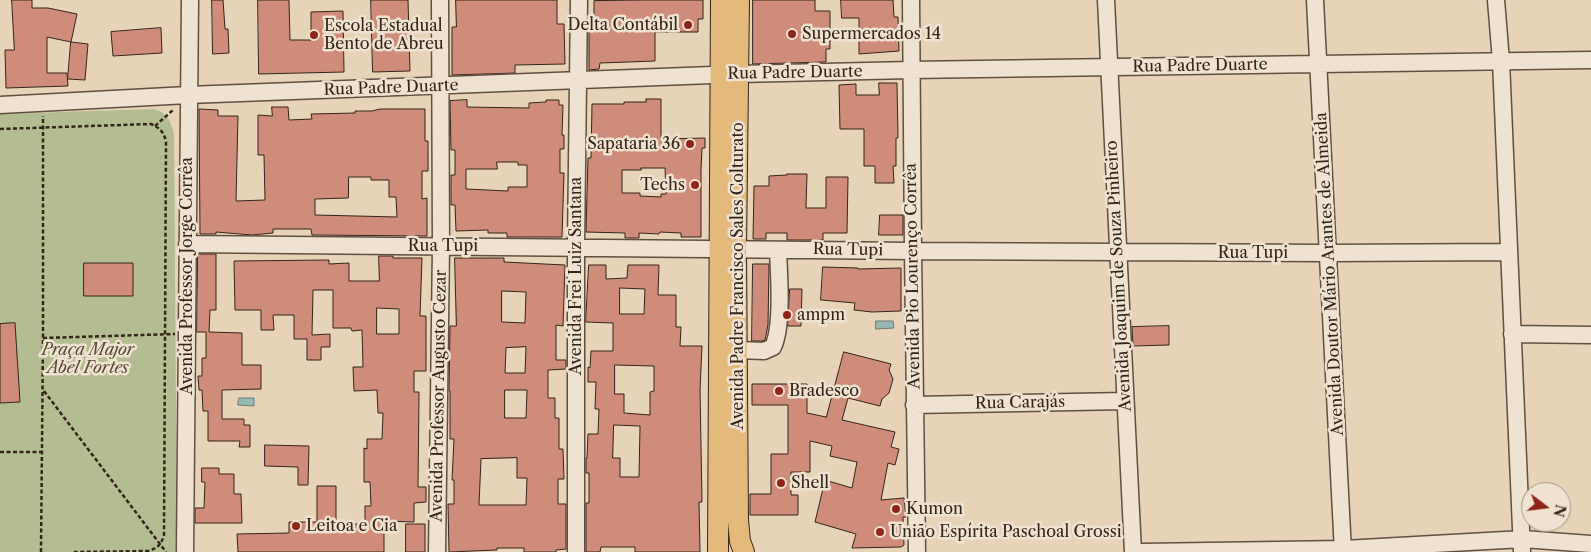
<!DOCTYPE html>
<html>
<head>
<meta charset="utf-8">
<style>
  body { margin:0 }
  #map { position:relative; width:1591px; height:552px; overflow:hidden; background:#e7d3b8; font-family:"Libre Caslon Text",serif }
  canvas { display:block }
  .north { position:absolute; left:1521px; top:482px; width:50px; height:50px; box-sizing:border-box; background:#efe2d1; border:1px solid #a49687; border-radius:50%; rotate:105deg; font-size:14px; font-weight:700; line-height:20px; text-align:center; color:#342519 }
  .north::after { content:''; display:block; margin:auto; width:18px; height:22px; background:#8f2418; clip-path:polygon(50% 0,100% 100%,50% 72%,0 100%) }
</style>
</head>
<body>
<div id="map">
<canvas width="1591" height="552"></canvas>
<div class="north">N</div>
</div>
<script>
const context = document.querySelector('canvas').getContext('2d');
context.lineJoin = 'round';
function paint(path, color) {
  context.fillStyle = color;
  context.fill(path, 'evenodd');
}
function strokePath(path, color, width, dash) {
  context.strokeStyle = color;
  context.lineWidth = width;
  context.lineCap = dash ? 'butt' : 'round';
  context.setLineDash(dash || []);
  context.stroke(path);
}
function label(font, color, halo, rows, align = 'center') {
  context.font = font + ' "Libre Caslon Text",serif';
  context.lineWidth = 5;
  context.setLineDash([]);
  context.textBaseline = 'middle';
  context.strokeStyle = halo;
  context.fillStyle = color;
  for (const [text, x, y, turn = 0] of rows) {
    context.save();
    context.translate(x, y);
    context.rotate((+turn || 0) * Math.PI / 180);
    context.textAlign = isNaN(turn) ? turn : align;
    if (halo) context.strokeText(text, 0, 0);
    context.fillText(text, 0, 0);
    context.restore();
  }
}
paint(new Path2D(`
  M154,109C167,113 171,121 174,134L177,552H0V114Z`), '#b3bd91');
const water = new Path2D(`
  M876,321H893L894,328L876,329Z
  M239,398H254V406L238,405Z`);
paint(water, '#97b7b2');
strokePath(water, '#6f7d75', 1);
const building = new Path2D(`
  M12,0H32V8H48L77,14L71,42L47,37V73H67L68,86L6,88L5,50H14Z
  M212,0H223L225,29H228L229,53L213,54Z
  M258,0H289L290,40H311V12L343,11L344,72L259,74Z
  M371,0H408L410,71L373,72Z
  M456,0H557V24H564L565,64L515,65V73L452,75V27H456Z
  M646,0H703V19H698V32H655V61L600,63L599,69L589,70V29H594V1Z
  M753,0H815V11H830V49H826V62L753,64Z
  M841,0H893L894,17H898L899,51L859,54V18H842Z
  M161,28L162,53L113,56L111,32Z
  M71,42L88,44L85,80L68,79Z
  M879,83H897L898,138H896V166H893L894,183H875V166H864V129H840L839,85L856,84V95H879Z
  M646,99H661V139L705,138V148H702L701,169V237H681V233L660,232L659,234L639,233V238H625V233L586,232L588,158H591L592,104H624V102H646ZM641,168H665L666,194H661V197L640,196V193H622V170H641Z
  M467,100V107L529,108V103L546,102V100H559V105H563L562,135H564V149H560V173H564L562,237H507V233H488V230L456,231L455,205H451V175H455V150H451L450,101ZM497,162H518V165H527V187H508V191L466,189V169H497Z
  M272,107H288L289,120L312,119L311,114L355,113V111H372L380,109H425V141H428V171H422V199L427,198V236L312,235L311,229H273V233L252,235L216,232V234H200L199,109L218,110V116H238L236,201L265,200L264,155H258V115L272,116ZM349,177H371V180H389V197H396L397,217L315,215V199L348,198Z
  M787,174H807L806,208H826V177H848L847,233H823V240H787V233H766V239H753L754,186H769V176L787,175Z
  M880,215H903V235H879Z
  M198,254H216V310H210L209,332L242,333V365H261V389L222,390V419H244V425H250V447H239L240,441H208V411H203L202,390H199L198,376H202V358H206V332H197Z
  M379,256H393V258H422L420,316H426V371H414V392H419L418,487H426V502L414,503V522L384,521V552H238L237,534L289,533V522H317V486H336V522H343V524H365V506H371L370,482H364V448L367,449V439H382L383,413H378L377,390L354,391L353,367H363L362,330L352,331L351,328H333V290H313L312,335L330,334V347H321V360H307V339H294V315H273L274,330H261V310H235L234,261L329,260V264L349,263V281H379ZM377,308L399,309V334H377Z
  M455,258H504V262L565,265L563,326L556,325V360H566V369L548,370V398H555V418H559V449H563L564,479H558V504H566V549L556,550V552H524V548H497V550L449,552L448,504H454V480H452L454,439H450V391H449L450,326H456ZM502,291L526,292L525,323L502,322ZM526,347L525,373H505L506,348ZM505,390H527L526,418H505ZM517,458V478H527L526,505H479L481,459Z
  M84,263H133V296H84Z
  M753,264H769L768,325L765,340L762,341H752Z
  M589,265H606V279L627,278L628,265H659L658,295H676V327H681L680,346H702L700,390L702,502H699L700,552H635V547H601L600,552H586V503H589V473H586V458H587L588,434H598L599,409H595L596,382H588V367L590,368L591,351H613V323L586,322ZM620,288L645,289L644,314H620ZM615,365L654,366V391L650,392V415L624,413V394H615ZM614,425L640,426L639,477H620V458H613Z
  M823,267L858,268V269L901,268V311L872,312L854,310L855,303L821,300Z
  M790,289H802L801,326H788Z
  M15,323L20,402L0,403V324Z
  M1169,326V345L1133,346L1132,327Z
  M844,352L891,364L889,370L893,379L889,393L882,399L880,406L848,398L842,420L895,432L891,447L899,449L895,465L888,463L881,500L904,498L906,517H903L904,545L901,547L852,548L856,534L815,522L825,480L852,488L857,462L830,456L832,446L810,441V472H791V495H798V515H750V494H771V454H788V405H752V384H807V413L826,417Z
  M265,445L309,446L308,485H298V467L265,466Z
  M202,468H219V474H234V494H241L242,523H195V508H204L205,482H202Z
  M406,524H425V552H406Z`);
paint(building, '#d08c7b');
strokePath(building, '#342519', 1);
const minor = new Path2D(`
  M911,0L913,251L917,552
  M1106,0L1133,552
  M1315,0L1343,552
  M1496,0L1501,61L1522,552
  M0,105L188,95L738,74L911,70L1591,60
  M187,244L913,251L1328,253L1509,252
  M1512,334L1591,335
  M737,350L764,351L773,347C783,326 779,274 778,250
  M914,405L1125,401
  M185,552L190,0
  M437,552L441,246L440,0
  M576,552V246L579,0
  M1142,552L1344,549L1523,539L1591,544`);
const major = new Path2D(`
  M739,0L736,249L738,520L740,541L744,552
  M718,552L721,0`);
strokePath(minor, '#615041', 19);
strokePath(major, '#342519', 22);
strokePath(new Path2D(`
  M155,126L173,110
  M0,129L151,124C160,128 164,132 166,142L164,535C161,545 158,548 148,551L73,552
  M43,338L175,334
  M44,391L166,552
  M0,452H42
  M41,552L43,338V116`), '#342519', 2.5, [4, 2.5]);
strokePath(minor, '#efe2d1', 16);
strokePath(major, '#e4ba7c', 20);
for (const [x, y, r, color] of [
  [688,25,5,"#8f2418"],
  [792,34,5,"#8f2418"],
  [314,35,5,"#8f2418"],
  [690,144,5,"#8f2418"],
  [695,185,5,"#8f2418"],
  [787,315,5,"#8f2418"],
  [779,391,5,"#8f2418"],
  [781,483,5,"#8f2418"],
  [896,509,5,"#8f2418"],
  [296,526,5,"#8f2418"],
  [880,532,5,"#8f2418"]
]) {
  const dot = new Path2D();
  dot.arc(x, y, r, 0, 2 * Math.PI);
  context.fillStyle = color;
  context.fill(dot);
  strokePath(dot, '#efe2d1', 2);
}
label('16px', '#342519', '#efe2d1', [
  ["Delta Contábil",678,25,"right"],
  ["Escola Estadual",324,26],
  ["Bento de Abreu",324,44],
  ["Supermercados 14",802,34],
  ["Sapataria 36",680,144,"right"],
  ["Techs",685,185,"right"],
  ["ampm",797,315],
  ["Bradesco",789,391],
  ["Shell",791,483],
  ["Kumon",906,509],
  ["Leitoa e Cia",306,526],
  ["União Espírita Paschoal Grossi",890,532]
], 'left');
label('16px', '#342519', '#efe2d1', [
  ["Rua Padre Duarte",1200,66,-1],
  ["Rua Padre Duarte",795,73,-1],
  ["Rua Padre Duarte",391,88,-2],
  ["Rua Tupi",443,246],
  ["Rua Tupi",848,250,1],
  ["Rua Tupi",1253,253],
  ["Avenida Doutor Mário Arantes de Almeida",1330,274,-93],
  ["Avenida Professor Jorge Corrêa",187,276,-90],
  ["Avenida Frei Luiz Santana",576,276,-90],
  ["Avenida Padre Francisco Sales Colturato",738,276,-90],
  ["Avenida Pio Lourenço Corrêa",913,276,-91],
  ["Avenida Joaquim de Souza Pinheiro",1119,276,-93],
  ["Avenida Professor Augusto Cezar",439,396,-89],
  ["Rua Carajás",1020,403,-1]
]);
label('italic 16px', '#544b37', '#efe2d1', [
  ["Praça Major",88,350],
  ["Abel Fortes",88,368]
]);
</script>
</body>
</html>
